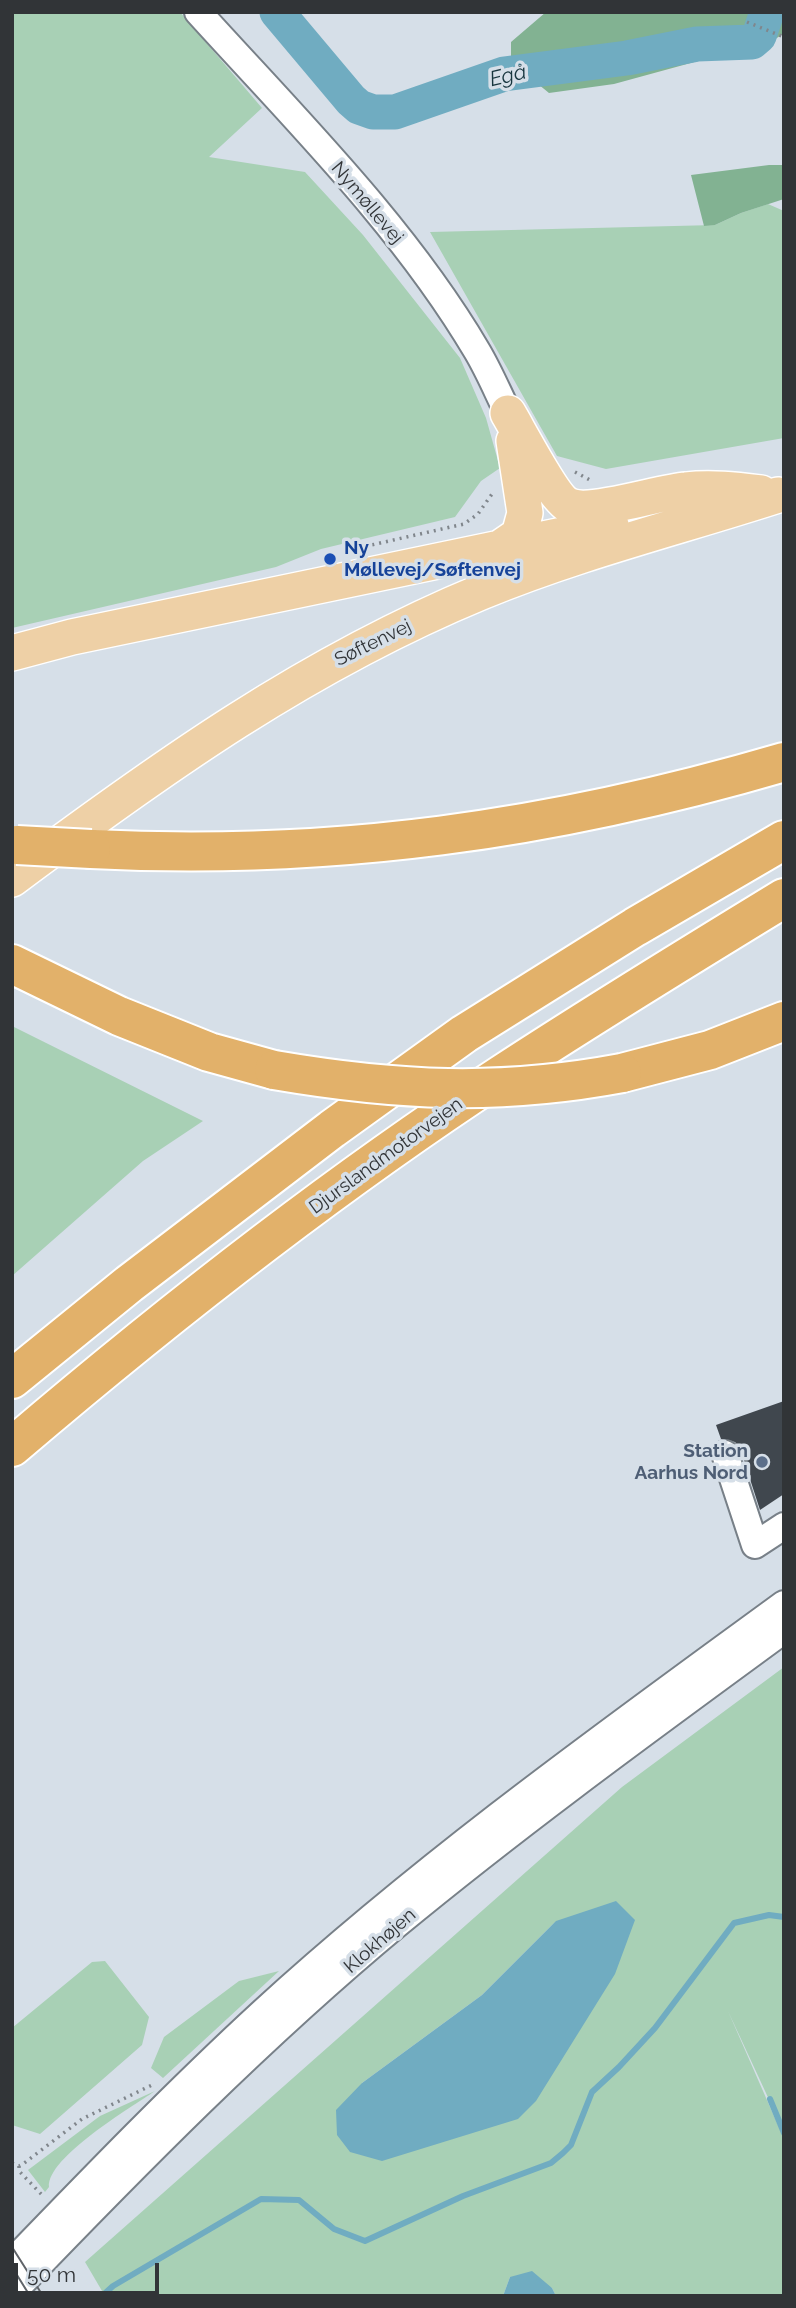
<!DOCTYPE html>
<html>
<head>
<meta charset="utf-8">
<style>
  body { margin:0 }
  #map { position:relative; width:796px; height:2308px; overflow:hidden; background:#d6dfe8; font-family:Raleway,sans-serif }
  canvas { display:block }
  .frame { position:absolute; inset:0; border:14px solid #313437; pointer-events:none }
  .scale { position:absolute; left:14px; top:2263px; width:145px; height:32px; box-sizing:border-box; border:4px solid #313437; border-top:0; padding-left:9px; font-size:21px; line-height:24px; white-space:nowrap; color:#313437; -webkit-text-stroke:5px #d6dfe8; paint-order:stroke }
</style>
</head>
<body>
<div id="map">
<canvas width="796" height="2308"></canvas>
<div class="frame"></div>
<div class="scale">50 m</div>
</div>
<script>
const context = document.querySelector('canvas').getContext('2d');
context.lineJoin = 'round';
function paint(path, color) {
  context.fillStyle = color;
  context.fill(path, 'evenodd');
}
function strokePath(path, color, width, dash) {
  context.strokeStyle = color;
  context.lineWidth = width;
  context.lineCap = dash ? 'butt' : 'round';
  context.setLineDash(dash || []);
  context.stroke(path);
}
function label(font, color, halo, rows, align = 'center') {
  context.font = font + ' Raleway,sans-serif';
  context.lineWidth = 7;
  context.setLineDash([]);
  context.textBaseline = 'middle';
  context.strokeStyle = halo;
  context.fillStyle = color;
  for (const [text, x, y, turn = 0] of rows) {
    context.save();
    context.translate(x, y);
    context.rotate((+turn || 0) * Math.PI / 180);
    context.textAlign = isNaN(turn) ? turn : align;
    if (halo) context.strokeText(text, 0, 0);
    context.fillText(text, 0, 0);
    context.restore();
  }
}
paint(new Path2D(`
  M12,12H180L262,108L209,157L305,172L363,235L460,358L486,418L500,468L481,481L455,517L321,549L276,567L12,628Z
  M768,204L784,211V438L606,469L557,456L430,232L715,225L741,213Z
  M12,1026L203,1121L143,1161L12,1276Z
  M784,1667V2132L728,2011L784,2139V2296H556L552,2288L510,2277L503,2296H105L85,2262L622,1787ZM556,1921L351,2152L362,2083L482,1995Z
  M105,1961L149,2017L142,2045L40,2134L12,2125V2028L92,1962Z
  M279,1971L163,2078L151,2068L164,2037L239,1981Z
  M155,2091C132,2107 47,2157 49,2187L45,2192L28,2170L100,2116Z`), '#a8d0b5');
paint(new Path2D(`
  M546,12H784V33L757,52L698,61L614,84L549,93L511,62V42Z
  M769,165H784V199L741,213L715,225L704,226L691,175Z`), '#82b292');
paint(new Path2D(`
  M616,1901L635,1920L615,1974L536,2101L518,2119L382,2161L350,2152L337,2135L336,2110L362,2083L482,1995L556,1921Z
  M532,2271L552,2288L556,2296H503L510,2277Z`), '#70acc1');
strokePath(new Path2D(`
  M770,2099L784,2133
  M102,2296L113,2286L261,2199L299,2200L334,2229L365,2241L463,2196L551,2163L563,2153L571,2145L592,2092L619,2067L655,2028L734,1923L769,1915L784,1917`), '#70acc1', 6);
strokePath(new Path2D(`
  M277,12L351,100L359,107L373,112H395L504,74L627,58L697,44L752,42L759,36L767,12`), '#70acc1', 35);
paint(new Path2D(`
  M784,1401V1494L760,1510L740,1448L735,1442L721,1439L716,1425Z`), '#40474e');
const minor = new Path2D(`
  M198,12C295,119 404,227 477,351C489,371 498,393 508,413
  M725,1454L755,1545L784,1526
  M12,2262C94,2177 176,2092 263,2012C426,1863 606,1734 784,1604
  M12,2293C135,2165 260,2038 397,1924C522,1821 653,1726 784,1630`);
const major = new Path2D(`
  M508,413C519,431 554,500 570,506C592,515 659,492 686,490C711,487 736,490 761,493
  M500,548L519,535L525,513L514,441
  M12,653L72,637L611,525
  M12,879C162,767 307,664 481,592C578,552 679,527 778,495`);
const highway = new Path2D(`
  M91,849C332,861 552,830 784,762
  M12,964L119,1016L209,1052L274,1070
  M622,1073L710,1050L784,1021
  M12,1379L129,1284L332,1129L464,1034L635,927L784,840
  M12,1447C168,1314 330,1187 501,1075C594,1014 689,956 784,898`);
strokePath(minor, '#788088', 30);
strokePath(major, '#fff', 38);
strokePath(highway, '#fff', 42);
strokePath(new Path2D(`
  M747,22L784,37
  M575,472L590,480
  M345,551L464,524L478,514L494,491
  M12,2163L19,2166L23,2164L82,2119L152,2085
  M19,2166V2171L43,2196`), '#80868c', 3.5, [2, 5]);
strokePath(minor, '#fff', 26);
strokePath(major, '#eed0a6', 35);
strokePath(highway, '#e2b16a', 38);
strokePath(new Path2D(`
  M12,2247L43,2296
  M12,2267L30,2296`), '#606469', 2);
const highwayBridge = new Path2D(`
  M17,845L91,849
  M274,1070C397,1091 499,1096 622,1073`);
strokePath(highwayBridge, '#fff', 42, []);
strokePath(highwayBridge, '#e2b16a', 38);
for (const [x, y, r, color] of [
  [330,559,7,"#1a4fb4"],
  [762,1462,7,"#5c6f8a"]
]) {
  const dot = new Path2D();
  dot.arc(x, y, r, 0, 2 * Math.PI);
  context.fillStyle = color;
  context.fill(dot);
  strokePath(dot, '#d6dfe8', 2.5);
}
label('19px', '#313437', '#d6dfe8', [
  ["Nymøllevej",367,203,50],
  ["Søftenvej",373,643,-26],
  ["Djurslandmotorvejen",386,1156,-36],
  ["Klokhøjen",380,1941,-41]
]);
label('bold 19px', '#164399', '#d6dfe8', [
  ["Ny",344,548],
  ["Møllevej/Søftenvej",344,570]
], 'left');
label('bold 19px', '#4e5e75', '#d6dfe8', [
  ["Station",748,1451],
  ["Aarhus Nord",748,1473]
], 'right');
label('italic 21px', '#17353e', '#d6dfe8', [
  ["Egå",508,76,-13]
]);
</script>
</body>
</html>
